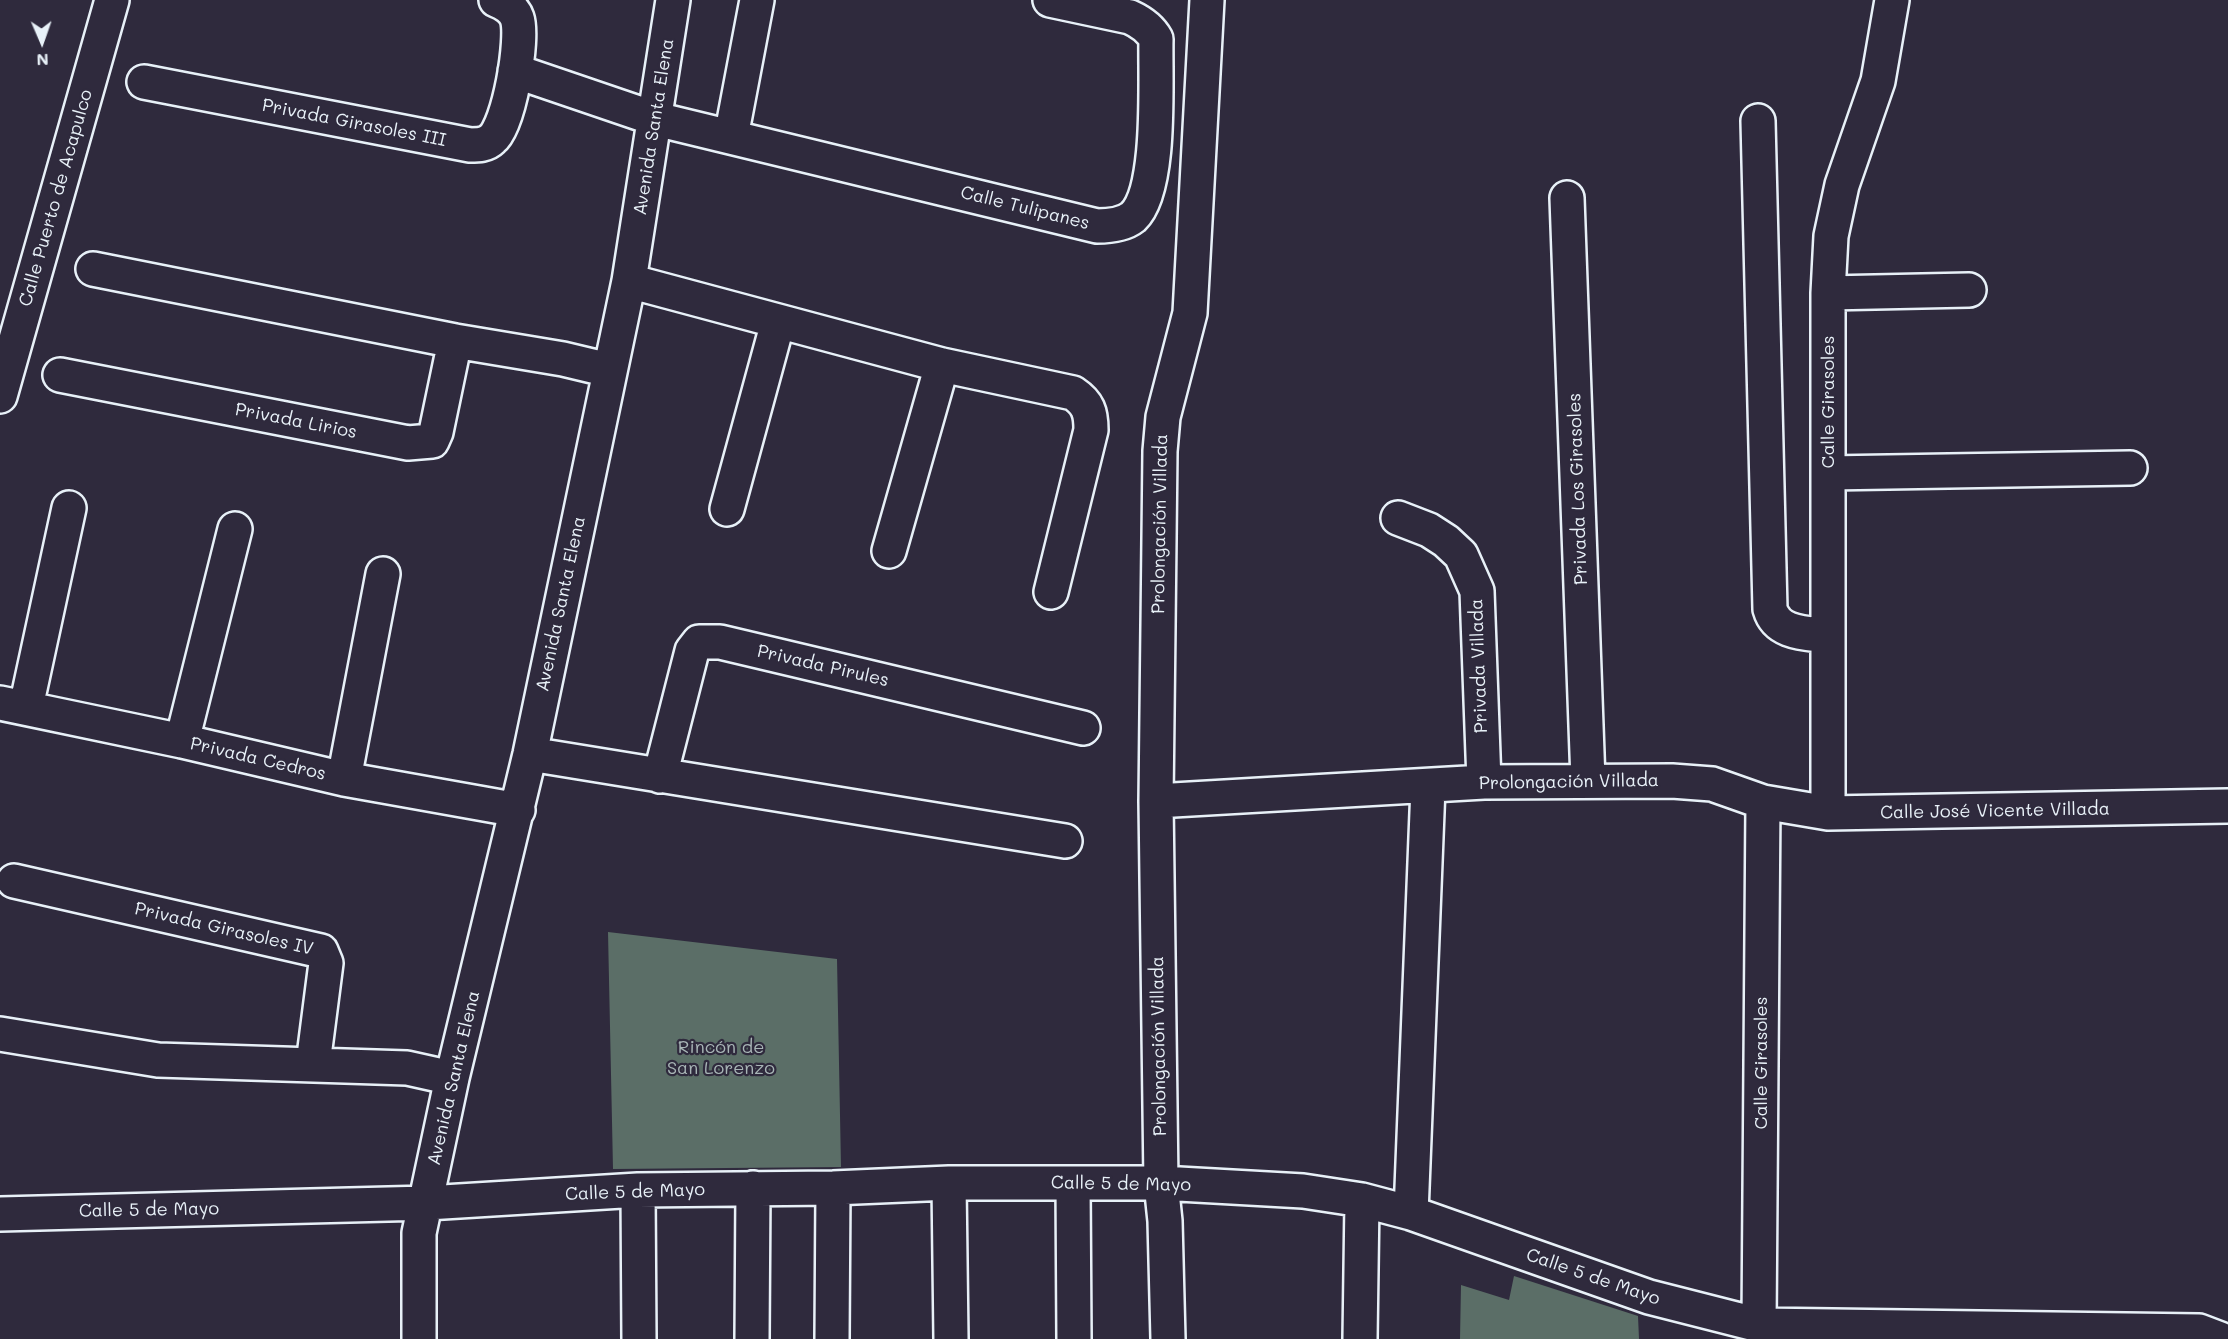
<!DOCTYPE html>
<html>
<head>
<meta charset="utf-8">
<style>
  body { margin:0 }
  #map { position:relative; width:2228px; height:1339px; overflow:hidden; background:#2f2a3d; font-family:Mali,sans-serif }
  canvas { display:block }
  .north { position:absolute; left:12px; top:12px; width:60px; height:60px; -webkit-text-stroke:4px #2f2a3d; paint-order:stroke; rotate:178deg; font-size:16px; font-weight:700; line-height:24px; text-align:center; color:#e8f1f8 }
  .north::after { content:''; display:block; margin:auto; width:21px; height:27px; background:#e8f1f8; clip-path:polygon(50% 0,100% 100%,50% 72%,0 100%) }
</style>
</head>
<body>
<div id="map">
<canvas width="2228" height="1339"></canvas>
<div class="north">N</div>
</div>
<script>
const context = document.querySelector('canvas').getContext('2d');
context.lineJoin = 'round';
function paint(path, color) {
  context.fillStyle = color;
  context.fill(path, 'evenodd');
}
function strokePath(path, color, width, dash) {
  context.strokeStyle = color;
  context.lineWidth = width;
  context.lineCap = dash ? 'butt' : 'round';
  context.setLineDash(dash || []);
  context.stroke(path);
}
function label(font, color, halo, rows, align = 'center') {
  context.font = font + ' Mali,sans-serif';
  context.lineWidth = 4.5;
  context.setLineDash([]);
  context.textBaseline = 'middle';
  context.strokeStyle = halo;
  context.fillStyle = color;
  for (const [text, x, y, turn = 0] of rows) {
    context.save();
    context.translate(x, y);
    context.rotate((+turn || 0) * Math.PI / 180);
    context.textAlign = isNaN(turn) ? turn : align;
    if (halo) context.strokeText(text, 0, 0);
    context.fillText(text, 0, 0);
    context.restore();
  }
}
paint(new Path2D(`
  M608,932L837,959L841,1167L613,1169Z
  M1514,1276L1638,1316L1639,1339H1460L1461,1285L1509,1300Z`), '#5b6e67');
const minor = new Path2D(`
  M515,71L656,119L1097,226C1109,226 1123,225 1133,217C1162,190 1155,79 1156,39C1150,28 1141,22 1130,17L1050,0
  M144,82L470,145C478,145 486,145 492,139C509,126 524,38 517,18C514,9 504,3 496,0
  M1758,121L1770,609C1777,634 1806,633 1828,636
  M731,137L757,0
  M1567,198L1588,781
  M93,269L455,341L563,359L609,370
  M629,281L942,365L1073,393C1088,403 1091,412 1091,430L1051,592
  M1828,293L1969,290
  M60,375L408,443L432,441L436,432L455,341
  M0,396L112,0
  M1828,473L2130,468
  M727,509L778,322
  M1398,518L1429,530L1446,541L1461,555L1477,591L1484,782
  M889,551L942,365
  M0,703L182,741L344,779L518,810
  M26,707L69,508
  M182,741L235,529
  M530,754L1065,841
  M660,776L692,651L699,642H720L1083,728
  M344,779L383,574
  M1156,801L1484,782L1672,781L1712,784L1763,802L1828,813L2228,806
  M1828,813V293L1831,236L1842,185L1878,81L1892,0
  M14,881L321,951L326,963L313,1064
  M0,1034L158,1060L407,1068L452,1078
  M949,1183L951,1339
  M1073,1183L1074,1339
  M638,1190L639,1339
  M1411,1213L1428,787
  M0,1214L427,1203L638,1190L833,1188L949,1183H1161L1303,1191L1362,1200L1411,1213L1649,1297L1759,1325L2199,1331L2220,1339
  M1759,1325L1763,802
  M419,1339V1233L452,1078L530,754L629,281L673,0
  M752,1339L753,1188
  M832,1339L833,1188
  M1168,1339L1165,1221L1161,1183L1156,801L1160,451L1163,417L1190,313L1207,0
  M1360,1339L1362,1200`);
strokePath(minor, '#e8f1f8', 38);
strokePath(minor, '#2f2a3d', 33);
label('18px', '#e8f1f8', '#2f2a3d', [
  ["Privada Girasoles III",354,123,11],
  ["Avenida Santa Elena",654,127,-81],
  ["Calle Puerto de Acapulco",56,198,-74],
  ["Calle Tulipanes",1025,208,14],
  ["Calle Girasoles",1828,402,-90],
  ["Privada Lirios",296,421,11],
  ["Privada Los Girasoles",1578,489,-92],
  ["Prolongación Villada",1160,524,-89],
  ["Avenida Santa Elena",561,604,-78],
  ["Privada Pirules",823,666,13],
  ["Privada Villada",1479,666,-92],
  ["Privada Cedros",258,759,13],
  ["Prolongación Villada",1569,782,-1],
  ["Calle José Vicente Villada",1995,811,-1],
  ["Privada Girasoles IV",224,929,13],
  ["Prolongación Villada",1159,1046,-91],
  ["Calle Girasoles",1761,1063,-90],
  ["Avenida Santa Elena",454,1078,-77],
  ["Calle 5 de Mayo",1121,1184,1],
  ["Calle 5 de Mayo",635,1192,-2],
  ["Calle 5 de Mayo",149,1210,-1],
  ["Calle 5 de Mayo",1593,1277,19]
]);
label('18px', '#a9b6b7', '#2f2a3d', [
  ["Rincón de",721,1047],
  ["San Lorenzo",721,1068]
]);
</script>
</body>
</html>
